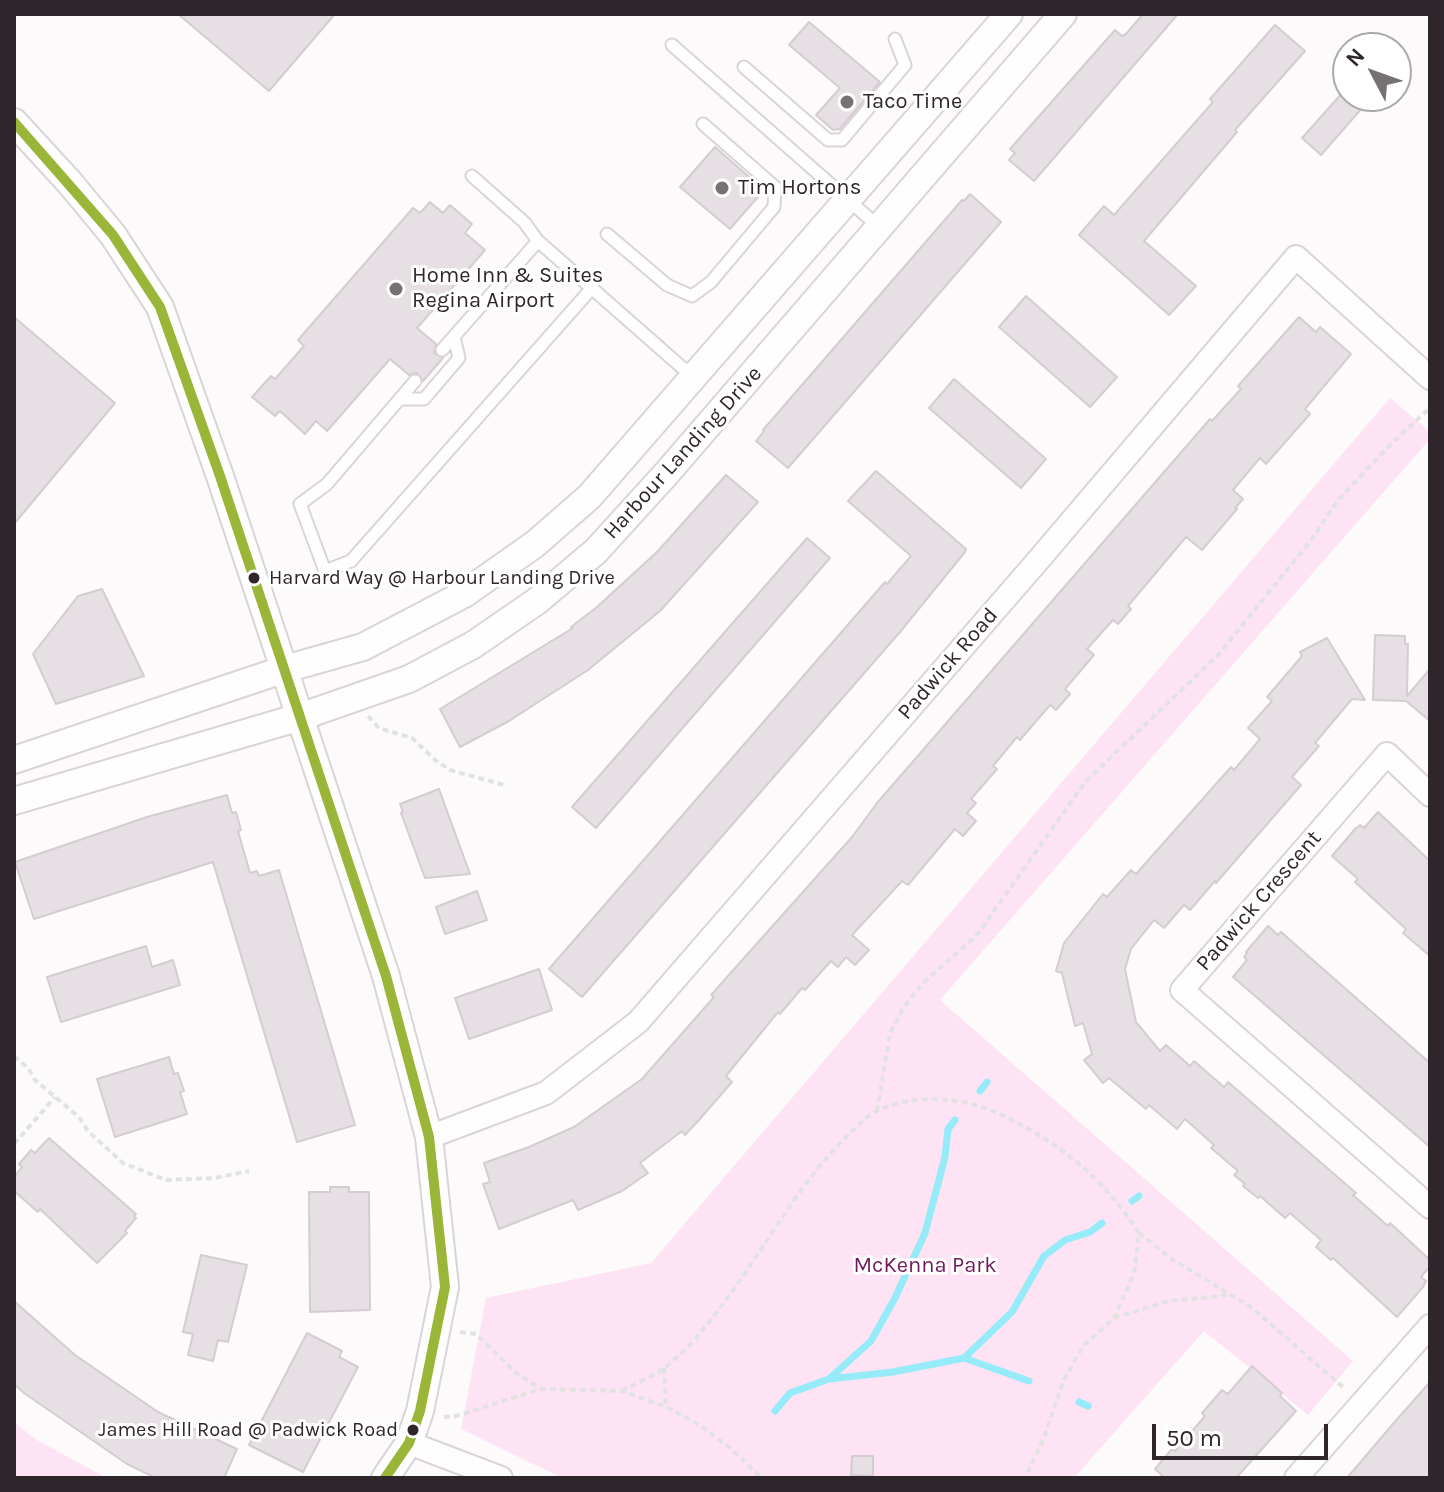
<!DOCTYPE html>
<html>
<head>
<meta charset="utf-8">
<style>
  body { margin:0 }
  #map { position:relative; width:1444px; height:1492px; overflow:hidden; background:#fdfafc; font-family:Karla,sans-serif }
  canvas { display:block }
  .frame { position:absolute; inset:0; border:16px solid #2f262c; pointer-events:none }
  .north { position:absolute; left:1332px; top:32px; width:80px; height:80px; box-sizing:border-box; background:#fff; border:2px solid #aca8ab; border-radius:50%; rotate:311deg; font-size:22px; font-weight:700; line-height:32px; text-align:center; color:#2f262c }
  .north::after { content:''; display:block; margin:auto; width:28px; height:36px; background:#777075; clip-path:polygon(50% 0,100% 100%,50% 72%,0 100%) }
  .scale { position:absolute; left:1152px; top:1424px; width:176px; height:36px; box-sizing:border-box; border:4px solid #2f262c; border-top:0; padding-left:10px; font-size:24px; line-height:28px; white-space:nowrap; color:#2f262c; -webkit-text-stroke:6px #fff; paint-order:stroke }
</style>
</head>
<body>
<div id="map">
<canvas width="1444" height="1492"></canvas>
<div class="frame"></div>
<div class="north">N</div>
<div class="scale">50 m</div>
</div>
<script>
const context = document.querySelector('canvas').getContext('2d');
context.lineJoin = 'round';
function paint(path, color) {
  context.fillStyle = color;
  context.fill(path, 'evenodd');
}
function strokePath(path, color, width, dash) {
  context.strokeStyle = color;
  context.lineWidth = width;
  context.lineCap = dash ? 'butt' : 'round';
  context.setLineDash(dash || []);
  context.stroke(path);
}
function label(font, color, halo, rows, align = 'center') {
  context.font = font + ' Karla,sans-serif';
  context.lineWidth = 6;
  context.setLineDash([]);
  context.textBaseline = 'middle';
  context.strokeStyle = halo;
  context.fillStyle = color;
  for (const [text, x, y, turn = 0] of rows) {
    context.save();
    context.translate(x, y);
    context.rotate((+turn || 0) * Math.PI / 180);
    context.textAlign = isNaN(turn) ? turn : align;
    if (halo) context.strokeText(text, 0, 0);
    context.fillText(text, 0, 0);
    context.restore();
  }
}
paint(new Path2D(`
  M1390,398L1430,432V439L940,1000L1353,1361L1308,1415L1204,1331L1074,1478H562L461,1429L486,1298L651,1263Z
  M14,1422L35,1439L107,1478H14Z`), '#fee3f4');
strokePath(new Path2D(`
  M980,1091L987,1082
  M1132,1201L1139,1196
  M964,1358L1029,1381
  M830,1378L871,1341L895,1298L925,1233L945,1157L948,1129L955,1120
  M1079,1402L1088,1406
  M775,1411L790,1393L829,1379L893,1372L964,1358L1012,1312L1044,1256L1065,1240L1090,1232L1102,1223`), '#95ebf7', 7);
const building = new Path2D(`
  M178,14H335L269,91Z
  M1143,14H1178L1034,181L1009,160L1015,153L1010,149L1115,30L1122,36L1126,34Z
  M809,22L880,82L840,129L833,130L816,115L840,88L789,45Z
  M1275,25L1305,51L1235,130L1237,132L1144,241L1196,286L1169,315L1079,235L1104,206L1114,215L1213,102L1210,99Z
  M1344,91L1363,107L1321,155L1302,138Z
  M715,147L764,190L730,229L680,187Z
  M970,194L1001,222L788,468L756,441L764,431L763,430L962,200L964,201Z
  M430,202L443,213L450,205L472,224L465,233L485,250L417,328L436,344L434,353L443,358L423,381L417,373L409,375L390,359L327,431L316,421L305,434L280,411L275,416L252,397L271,376L275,379L304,346L298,340L413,208L420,213Z
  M1026,296L1117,377L1090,407L999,327Z
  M14,317L115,403L14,524Z
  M1299,317L1316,332L1320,327L1351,354L1305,409L1310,414L1266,464L1260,458L1233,490L1243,499L1235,508L1237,509L1202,550L1186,537L1128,606L1131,609L1118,624L1113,620L1087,649L1094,655L1065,689L1070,694L1056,710L1050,705L1020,740L1017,737L993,766L997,769L971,799L976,803L967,813L976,821L963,836L955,829L908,885L902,881L852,935L869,950L855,965L846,957L838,967L831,961L805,990L802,988L780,1014L778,1012L726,1076L732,1082L699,1120L685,1135L682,1131L640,1163L648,1173L622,1191L578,1210L573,1200L499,1229L483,1184L490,1182L484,1163L529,1147L574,1127L642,1079L714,997L711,995L852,837L877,803L1210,419L1212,421L1241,389L1238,386Z
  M954,379L1046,459L1021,488L929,408Z
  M876,471L966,549L965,552L900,632L582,997L549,969L885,582L887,584L911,556L848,501Z
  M726,475L758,502L660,611L588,670L509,721L460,747L440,709L573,628L571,627L597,607L657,552Z
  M807,538L830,558L596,828L572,807Z
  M102,589L144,676L56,704L33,654L78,596Z
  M1375,635L1405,636V644H1408L1407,696L1430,669V721L1406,701L1373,700Z
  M1327,638L1365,700L1352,699L1315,743L1319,746L1292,777L1301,785L1216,883L1215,881L1190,910L1184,905L1164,928L1154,920L1131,949L1125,969L1136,1022L1160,1051L1166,1045L1190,1066L1194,1061L1224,1087L1228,1082L1356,1193L1353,1195L1388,1226L1390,1223L1430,1260V1266L1421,1277L1426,1281L1423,1287L1397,1317L1333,1258L1331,1260L1316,1247L1321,1240L1290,1213L1285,1218L1260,1196L1258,1198L1243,1186L1245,1184L1234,1175L1238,1171L1211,1148L1214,1145L1185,1119L1177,1129L1149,1105L1146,1109L1109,1078L1103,1083L1084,1060L1092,1054L1083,1023L1075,1026L1062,973L1056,971L1064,943L1103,894L1107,897L1131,870L1136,874L1231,767L1234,770L1260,739L1248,728L1272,701L1267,697L1302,656L1300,652Z
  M439,789L470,874L425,878L401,813L403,812L400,804Z
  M227,795L232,813L236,812L241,830L238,831L250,873L257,871L259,876L279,870L355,1125L297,1142L213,862L34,919L15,862L147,817Z
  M1378,812L1430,861V956L1403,933L1406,929L1355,882L1358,879L1332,856L1355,829L1360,825L1364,828Z
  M477,891L487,920L445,934L436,907Z
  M1268,926L1278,935L1281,932L1430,1063V1147L1233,977L1247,960L1244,957L1247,953L1246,952Z
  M146,946L152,967L173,960L180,985L61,1022L47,977Z
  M539,969L552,1010L469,1039L455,998Z
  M169,1057L174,1074L178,1073L184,1091L180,1092L187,1114L115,1137L97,1079Z
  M49,1138L136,1214L134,1216L136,1218L125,1231L127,1233L97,1263L40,1209L38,1212L14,1191V1177L22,1167L19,1164L31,1150L35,1153Z
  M330,1187H349V1192H369L370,1310L310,1312L309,1192H330Z
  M201,1255L247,1265L228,1342L218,1340L213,1361L188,1355L193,1334L183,1332Z
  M14,1301L75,1355L158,1412L237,1449L224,1478H156L127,1464L24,1393L14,1384Z
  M307,1333L342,1351L339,1357L358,1367L303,1472L249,1445Z
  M1252,1366L1282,1393L1280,1396L1296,1411L1236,1478H1165L1155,1469L1172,1449L1175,1451L1205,1416L1202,1413L1222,1390L1228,1394Z
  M1430,1382V1478H1347L1392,1425Z
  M852,1456H873V1476L851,1475Z`);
paint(building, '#e6e0e4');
strokePath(building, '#d3cdd1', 2);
const service = new Path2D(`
  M672,45L879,227
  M744,67L828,140H842L905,65L895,39
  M472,176L524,222L538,241L694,378
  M607,234L667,285L692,296L711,282L774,207L775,187L703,124
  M442,350L538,241
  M415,381L327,484L300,504L325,571L351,561L592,288
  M400,399H424L459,358L454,337`);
const minor = new Path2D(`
  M1430,795L1387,754L1182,990L1430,1207
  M429,1137L546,1093L638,1022L1041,557L1296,257L1430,378
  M409,1443L501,1478
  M1296,1478L1430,1326`);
const tertiary = new Path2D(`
  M14,122L70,183L113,235L160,307L220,476L386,976L429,1137L445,1287L420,1411L409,1443L385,1478
  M14,760L285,669L363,647L464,594L535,544L589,497L1009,14
  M14,801L300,717L409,679L473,645L537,601L596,551L666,474L1063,14`);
strokePath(service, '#dad4d8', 15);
strokePath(minor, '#dad4d8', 26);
strokePath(tertiary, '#dad4d8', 30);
strokePath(new Path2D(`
  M368,716L379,728L412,738L435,760L450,770L504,785
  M14,1056L28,1068L35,1080L79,1117L88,1131L123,1163L166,1180L215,1178L249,1171
  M877,1111L890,1033L904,1007L922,984L976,936L1086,781L1218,655L1309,543L1339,499L1393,442L1430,408
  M14,1144L55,1097
  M1139,1233L1170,1258L1251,1307L1345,1389
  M1114,1318L1169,1301L1229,1295
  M460,1332L476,1334L516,1373L541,1389
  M664,1368L666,1407
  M622,1391C635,1383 652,1377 664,1368C686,1352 706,1326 722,1305C762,1253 793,1193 839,1144C851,1133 861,1120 875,1112C914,1092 966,1097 1004,1116C1064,1146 1102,1177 1139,1233L1134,1274L1114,1318L1083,1346L1064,1379L1044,1438L1025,1478
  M444,1417L456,1416L541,1389L622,1391L666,1407L700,1425L730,1448L762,1478`), '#e3e2e2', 4, [6, 4]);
strokePath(service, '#fffeff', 11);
strokePath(minor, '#fffeff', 22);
strokePath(tertiary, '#fffeff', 26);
strokePath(new Path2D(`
  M14,122L113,235L160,307L220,476L386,976L429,1137L445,1287L420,1411L409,1443L385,1478`), '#9ab638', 10);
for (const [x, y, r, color] of [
  [847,102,8,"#777075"],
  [722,188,8,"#777075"],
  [396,289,8,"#777075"],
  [254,578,7,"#2f262c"],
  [413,1430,7,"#2f262c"]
]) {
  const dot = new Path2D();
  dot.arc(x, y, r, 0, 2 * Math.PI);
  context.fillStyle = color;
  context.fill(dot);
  strokePath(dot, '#fff', 3);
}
label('20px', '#2f262c', '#fff', [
  ["Harvard Way @ Harbour Landing Drive",269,578],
  ["James Hill Road @ Padwick Road",398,1430,"right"]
], 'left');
label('22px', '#2f262c', '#fff', [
  ["Taco Time",863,102],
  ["Tim Hortons",738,188],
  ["Home Inn & Suites",412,276],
  ["Regina Airport",412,301]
], 'left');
label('22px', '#2f262c', '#fff', [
  ["Harbour Landing Drive",683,453,-48],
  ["Padwick Road",948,664,-49],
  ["Padwick Crescent",1259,901,-49]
]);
label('22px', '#71195b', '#fff', [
  ["McKenna Park",925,1266]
]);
</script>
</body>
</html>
